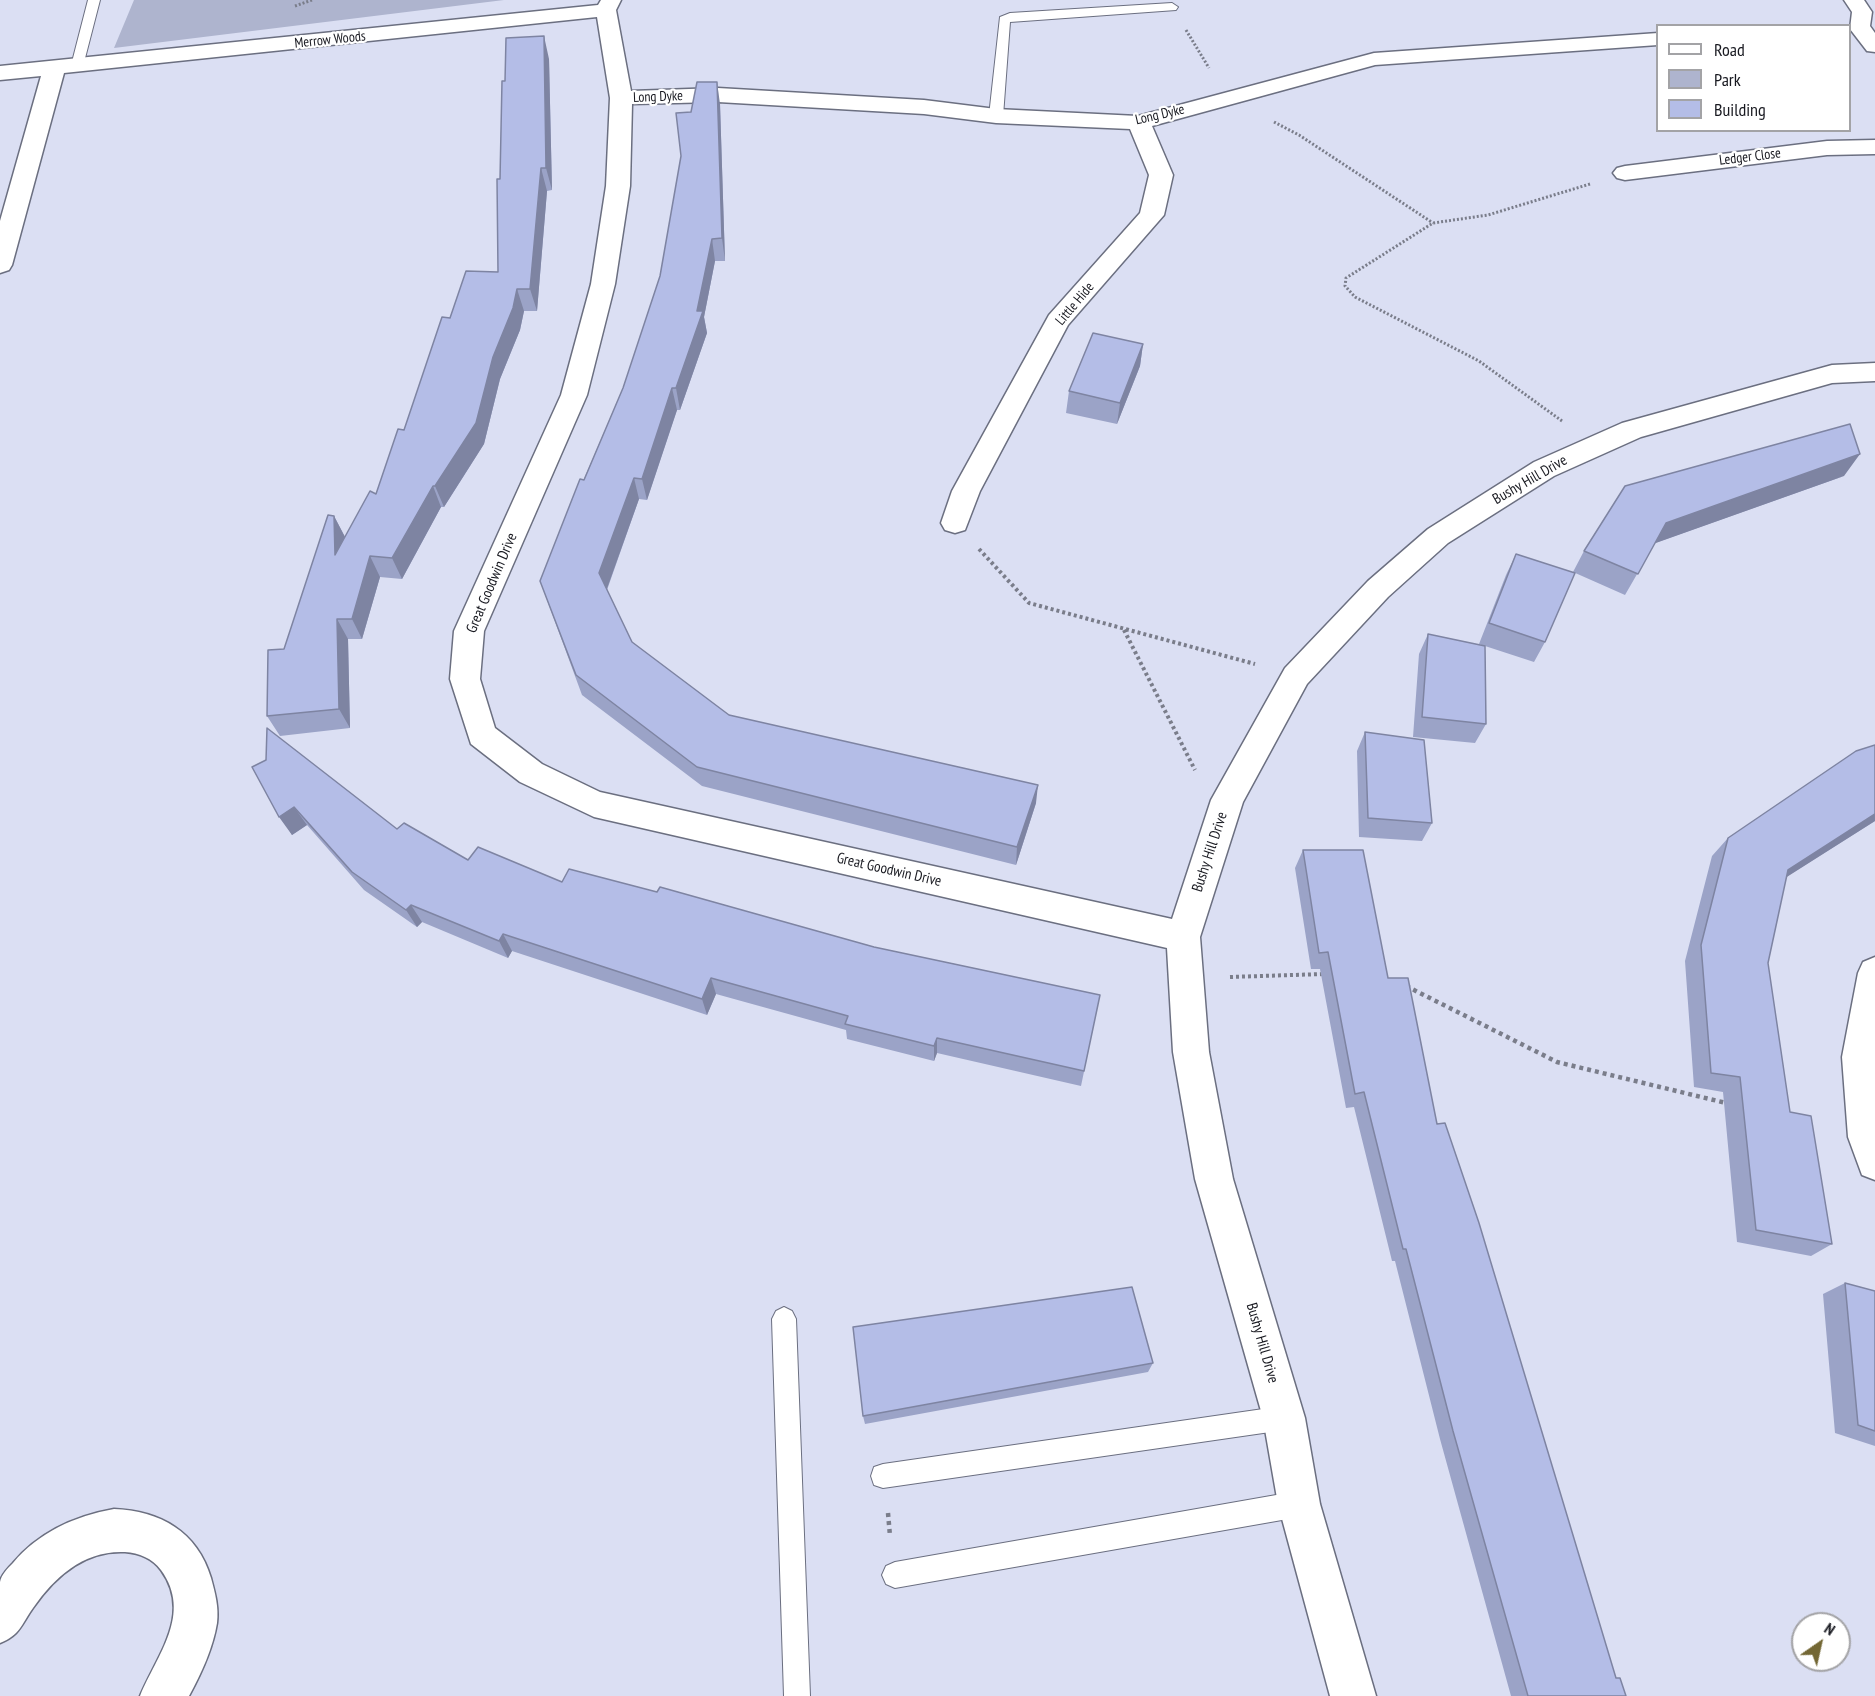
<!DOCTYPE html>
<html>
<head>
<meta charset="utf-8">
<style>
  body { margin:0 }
  #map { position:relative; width:1875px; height:1696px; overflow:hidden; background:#dbdff3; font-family:"PT Sans Narrow",sans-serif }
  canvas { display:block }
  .legend { position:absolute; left:1656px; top:24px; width:195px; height:108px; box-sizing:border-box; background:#fff; border:2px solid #a3a3a6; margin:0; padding:8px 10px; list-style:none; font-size:18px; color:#181920 }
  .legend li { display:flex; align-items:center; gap:12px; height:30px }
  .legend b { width:30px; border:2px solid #a3a3a6 }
  .north { position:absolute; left:1791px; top:1612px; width:60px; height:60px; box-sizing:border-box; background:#fff; border:2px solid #a3a3a6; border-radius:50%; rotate:34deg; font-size:16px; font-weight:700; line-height:24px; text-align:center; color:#181920 }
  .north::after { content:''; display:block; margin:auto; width:21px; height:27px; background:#736734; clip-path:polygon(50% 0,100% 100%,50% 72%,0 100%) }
</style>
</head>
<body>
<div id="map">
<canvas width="1875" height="1696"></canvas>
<ul class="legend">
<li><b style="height:8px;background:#fff"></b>Road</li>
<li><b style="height:16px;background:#aeb4ce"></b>Park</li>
<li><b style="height:16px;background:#b4bde7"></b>Building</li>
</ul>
<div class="north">N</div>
</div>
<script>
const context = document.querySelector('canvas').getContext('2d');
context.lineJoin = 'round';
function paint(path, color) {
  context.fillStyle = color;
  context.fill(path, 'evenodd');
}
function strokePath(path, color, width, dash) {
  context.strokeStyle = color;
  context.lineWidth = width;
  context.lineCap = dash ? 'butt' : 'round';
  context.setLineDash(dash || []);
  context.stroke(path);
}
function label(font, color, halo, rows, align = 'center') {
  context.font = font + ' "PT Sans Narrow",sans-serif';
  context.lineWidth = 4.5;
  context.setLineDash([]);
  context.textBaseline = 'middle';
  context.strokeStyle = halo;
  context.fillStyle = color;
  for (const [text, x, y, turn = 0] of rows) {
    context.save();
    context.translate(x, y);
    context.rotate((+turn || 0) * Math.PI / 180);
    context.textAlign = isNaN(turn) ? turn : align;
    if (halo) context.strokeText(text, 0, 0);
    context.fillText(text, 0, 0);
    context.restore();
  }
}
paint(new Path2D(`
  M134,0H504L114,48Z`), '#aeb4ce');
const lane = new Path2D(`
  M88,0H100L83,66L77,70L71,66Z
  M1172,3L1178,7L1176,10L1010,22L1003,116L996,120L989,116L1000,17L1010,13Z
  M784,1307L792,1311L796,1319L810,1696H784L772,1319L776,1311Z
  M1284,1406L1293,1409L1296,1418L1293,1427L1284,1430L883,1488L874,1485L871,1476L874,1467L883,1464Z
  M1299,1491L1308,1495L1312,1504L1308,1513L1299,1517L895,1588L886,1584L882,1575L886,1566L895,1562Z`);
const street = new Path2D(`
  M601,0H621L616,10L631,91L718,88L924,100L996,109L1138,116L1374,53L1658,33V45L1375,65L1152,126L1173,175L1164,215L1068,325L980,491L965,530L955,533L945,530L941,523L952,491L1049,315L1140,213L1149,175L1130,129L996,123L924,114L718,102L632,104L630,186L615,284L587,395L484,631L480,679L495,728L542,764L600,792L1172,919L1211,800L1285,668L1368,581L1428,529L1534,462L1622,423L1832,365L1875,363V381L1832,383L1641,437L1554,476L1448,543L1388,597L1307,684L1243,802L1200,937L1209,1052L1233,1179L1305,1418L1320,1504L1376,1696H1330L1278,1504L1263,1418L1195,1179L1173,1052L1167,948L594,817L520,782L471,744L450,679L454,631L561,395L591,284L606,186L610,98L597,17L64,73L12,265L9,270L0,273V221L41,76L0,80V66L598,5Z
  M1844,0H1864L1872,12L1870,26L1875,33V52L1867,51L1850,29L1852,12Z
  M1875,140V154L1827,155L1625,180L1617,178L1613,173L1617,168L1625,166L1827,141Z
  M1875,957V1180L1862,1175L1848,1137L1842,1057L1858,973L1863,962Z
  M114,1509C160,1511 197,1531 211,1578C215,1593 219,1607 217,1623C213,1648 201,1674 189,1696H140C157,1655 193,1614 161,1570C152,1558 139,1553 125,1552C85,1550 55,1576 33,1608C21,1625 20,1635 0,1643C0,1624 0,1601 0,1582C1,1575 8,1568 13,1563C39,1532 75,1516 114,1509Z`);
strokePath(lane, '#6b6f80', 2);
strokePath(street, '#6b6f80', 3);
strokePath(new Path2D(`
  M295,6L312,0
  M1186,30L1209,68
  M1274,122L1299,135L1433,223
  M1562,421L1479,361L1355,297L1345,286L1346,278L1433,223L1488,215L1590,184`), '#7a7d8a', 3, [2, 2]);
strokePath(new Path2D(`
  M979,549L1029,603L1255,664
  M1124,630L1195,770
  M1230,977L1324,974`), '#7a7d8a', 4, [3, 3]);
strokePath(new Path2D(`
  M1406,986L1557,1062L1726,1103
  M888,1513L890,1536`), '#7a7d8a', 4.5, [4, 4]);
paint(lane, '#fff');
paint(street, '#fff');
paint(new Path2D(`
  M549,59L552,190L547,191L537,311H524L520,330L500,379L484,444L444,507H441L402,579L380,577L362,639H348L350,728L280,736L267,716L284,649L334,516L345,537L376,494L404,430L450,318L498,272L500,179L505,81Z
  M720,104L725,261H715L704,317L707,333L680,410H677L647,500L639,499L607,590L632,642L729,715L1036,803L1016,865L702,786L582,695L540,581L623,388L660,276L691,112Z
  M1143,344L1140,366L1117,424L1066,413L1069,391Z
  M1844,476L1655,543L1625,595L1573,572L1584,551Z
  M1516,554L1545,642L1534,662L1485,646L1486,724L1475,743L1413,737L1419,654L1428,634L1484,646L1479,644L1506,575Z
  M1365,732L1432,823L1422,841L1359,837L1357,751Z
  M252,767L468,860L562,882L657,892L874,947L1100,995L1081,1086L937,1053L934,1061L847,1039L846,1030L716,994L707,1015L512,951L508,958L422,922L417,927L364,890L307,825L292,835Z
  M1875,821L1786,877L1768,963L1790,1112L1832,1244L1811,1256L1737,1242L1723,1092L1694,1087L1685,961L1712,856L1728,838Z
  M1303,850L1388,978L1437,1124L1616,1678L1626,1696H1511L1440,1439L1395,1261H1392L1354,1107L1346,1108L1320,969H1311L1295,868Z
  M1845,1283L1875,1291V1446L1835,1433L1823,1294Z
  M1153,1363L1148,1372L865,1424L863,1416Z`), '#9ba3c7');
paint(new Path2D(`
  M544,36L549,59L552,190L546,168Z
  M717,82L720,104L725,261L722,238Z
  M541,168L547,191L537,311L530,289Z
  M712,239L715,261L704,317L707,333L680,410L676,388L697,311Z
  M517,289L524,311L520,330L500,379L484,444L444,507L435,486L493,357Z
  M1143,344L1140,366L1117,424L1120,403Z
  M672,388L677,410L647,500L642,479Z
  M1860,454L1844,476L1653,544L1666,523Z
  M634,478L639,499L605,594L599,573Z
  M433,486L441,507L402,579L392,558Z
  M334,516L345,537L335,555Z
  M370,556L380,577L362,639L352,619Z
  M337,619L348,639L350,728L339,709Z
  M1038,785L1036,803L1016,865L1017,847Z
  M294,807L307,825L292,835L279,817Z
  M1875,814V821L1771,887L1788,870Z
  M411,905L422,922L417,927L406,910Z
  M503,934L512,951L508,958L499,941Z
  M711,978L716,994L707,1015L702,999Z
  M937,1038V1053L934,1061V1046Z`), '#7e84a2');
const building = new Path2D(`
  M544,36L546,168H541L530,289H517L513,308L493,357L476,423L435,486H433L392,558L370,556L352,619H337L339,709L267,716L268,650L284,649L328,515L334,516L335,555L370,491L376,494L398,429L404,430L442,317L450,318L466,271L498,272L497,179H500L502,81H505L506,38Z
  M697,82H717L722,238L712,239L697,311H703L676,388H672L642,479L634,478L599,573L632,642L729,715L1038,785L1017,847L697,767L576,675L540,581L580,479L584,480L623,388L660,276L681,156L676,113L691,112Z
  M1093,333L1143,344L1120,403L1069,391Z
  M1850,424L1860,454L1666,523L1638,574L1584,551L1625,486Z
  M1516,554L1575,573L1545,642L1489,623Z
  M1428,634L1485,646L1486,724L1422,717Z
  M267,728L397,829L404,823L468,860L478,847L562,882L569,869L657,892L660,887L874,947L1100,995L1084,1071L937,1038L934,1046L845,1024L848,1016L711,978L702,999L503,934L499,941L411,905L406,910L352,872L294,807L279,817L252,767L266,760Z
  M1365,732L1424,740L1432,823L1368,818Z
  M1875,745V814L1788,870L1768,963L1790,1112L1811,1116L1832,1244L1756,1230L1740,1077L1711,1073L1701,945L1728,838L1856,751Z
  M1303,850H1363L1388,978H1408L1437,1124L1445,1123L1479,1223L1616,1678H1620L1626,1696H1528L1453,1431L1406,1249H1403L1364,1092L1355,1094L1328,952L1319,953Z
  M1845,1283L1875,1291V1431L1858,1425Z
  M1132,1287L1153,1363L863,1416L853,1327Z`);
paint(building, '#b4bde7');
strokePath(building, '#7e84a2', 1.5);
label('14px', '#181920', '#fff', [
  ["Merrow Woods",330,40,-6],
  ["Long Dyke",658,97,-2],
  ["Long Dyke",1160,115,-13],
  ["Ledger Close",1750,157,-7],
  ["Little Hide",1075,304,-50]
]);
label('15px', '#181920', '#fff', [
  ["Bushy Hill Drive",1530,480,-30],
  ["Great Goodwin Drive",492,583,-67],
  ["Bushy Hill Drive",1210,852,-72],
  ["Great Goodwin Drive",889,870,13],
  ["Bushy Hill Drive",1262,1343,74]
]);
</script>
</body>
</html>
